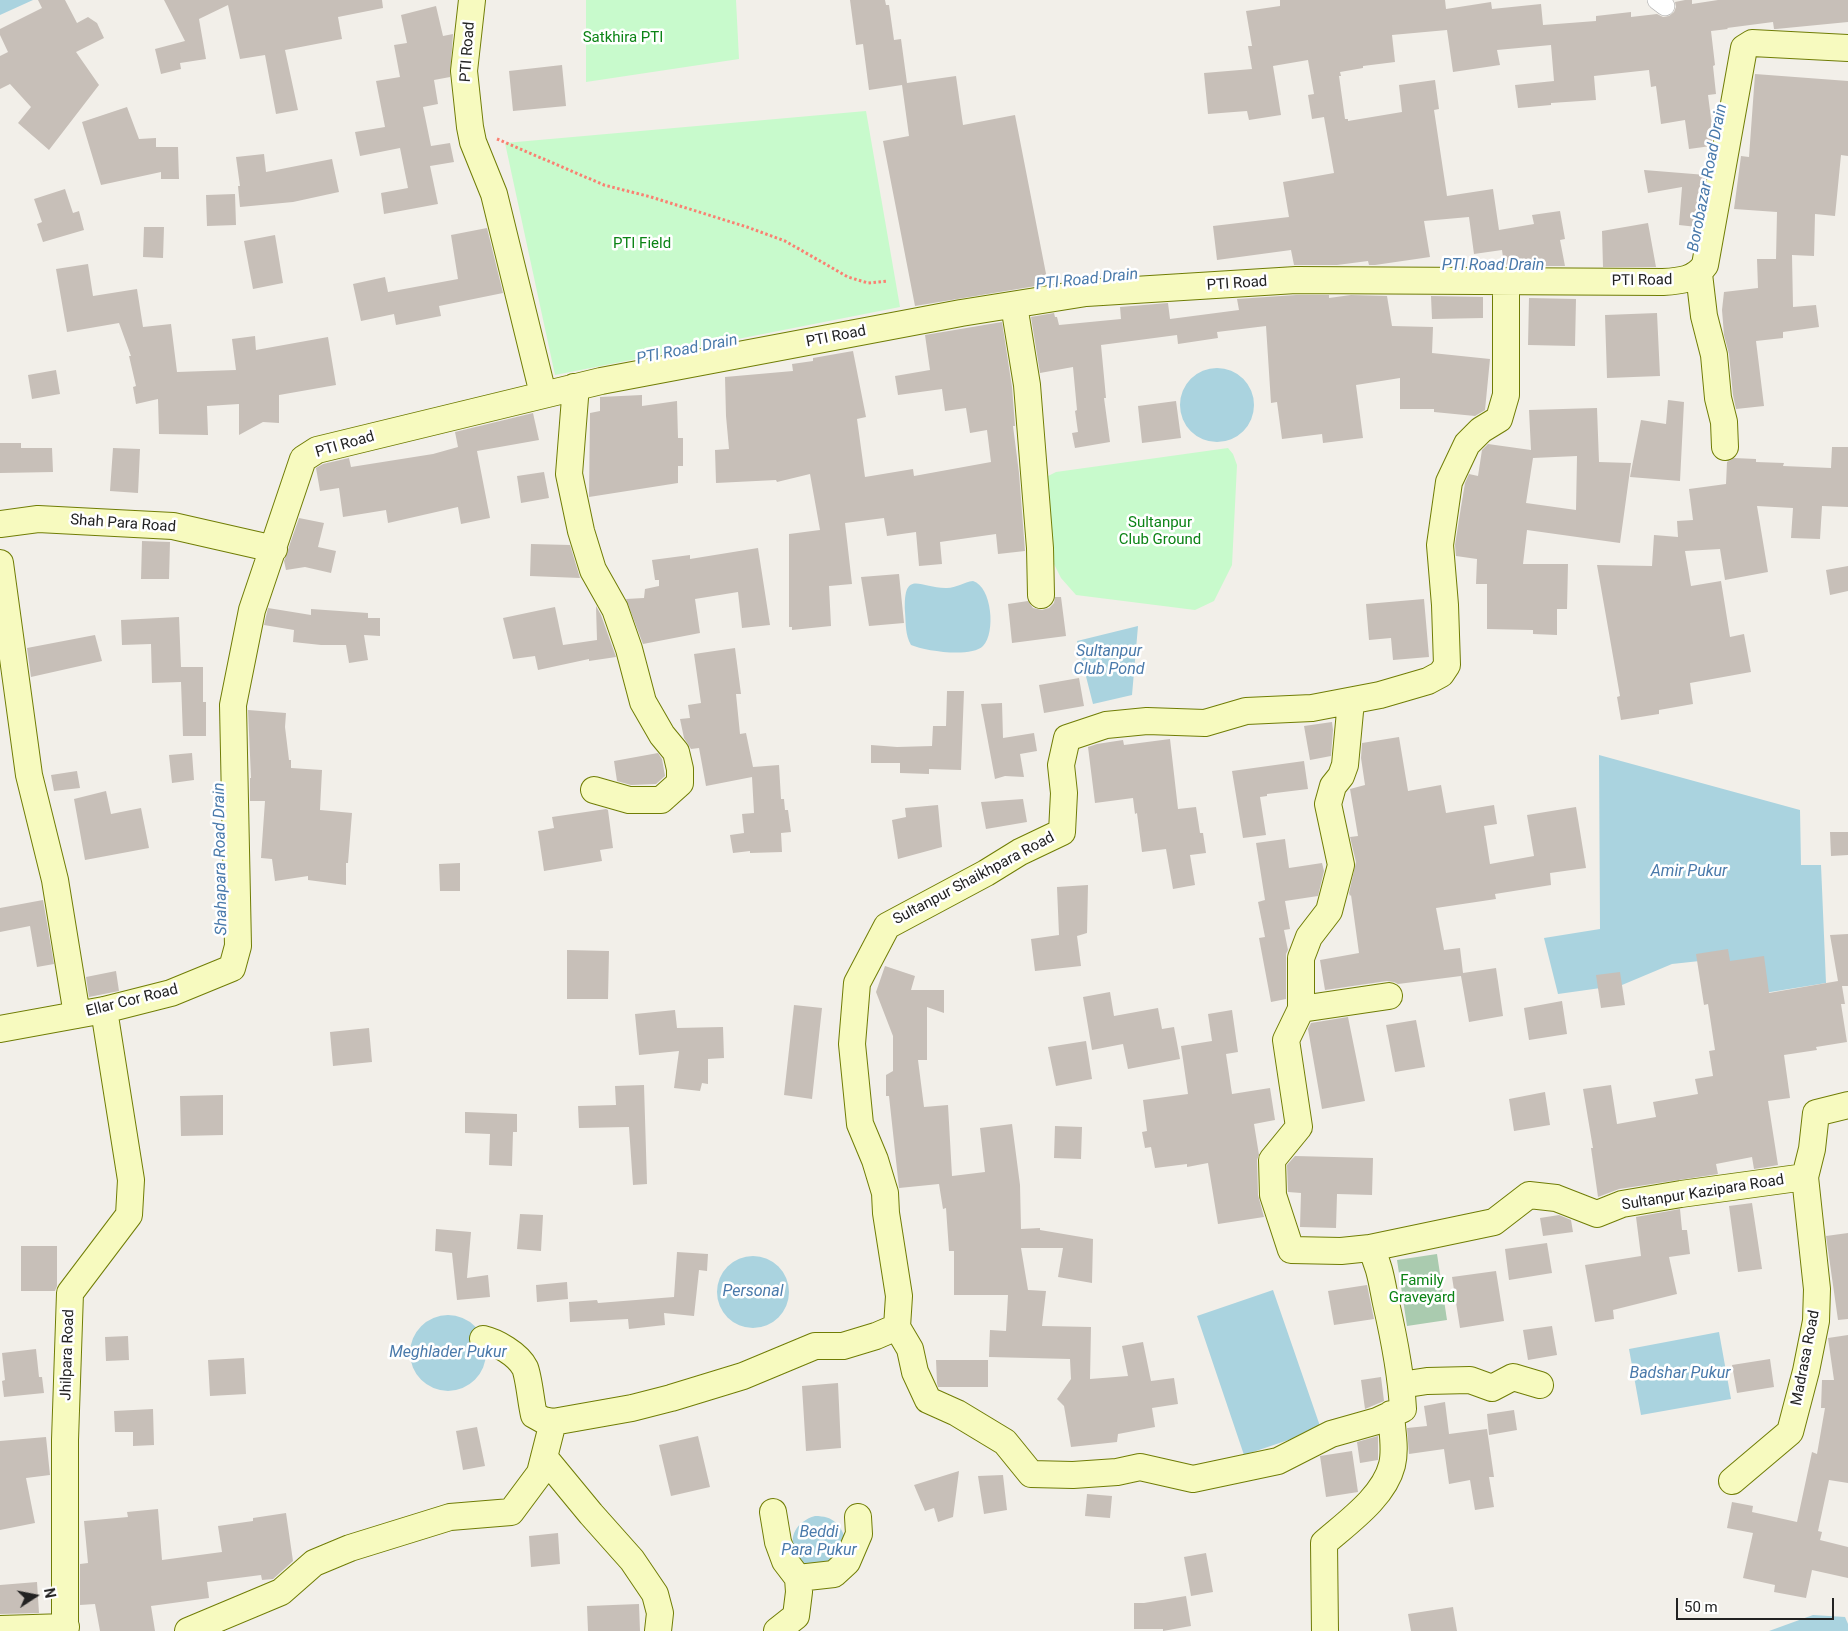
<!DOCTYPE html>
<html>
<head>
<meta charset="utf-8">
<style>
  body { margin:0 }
  #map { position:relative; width:1848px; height:1631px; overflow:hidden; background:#f2efe9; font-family:Roboto,sans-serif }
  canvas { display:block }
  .north { position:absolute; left:10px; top:1571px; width:50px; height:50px; -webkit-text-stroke:4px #fff; paint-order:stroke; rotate:79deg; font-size:14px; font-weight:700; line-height:20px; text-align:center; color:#222 }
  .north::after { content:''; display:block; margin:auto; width:18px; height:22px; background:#222; clip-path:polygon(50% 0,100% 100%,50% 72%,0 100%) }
  .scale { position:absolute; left:1676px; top:1598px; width:158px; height:22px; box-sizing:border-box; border:2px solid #222; border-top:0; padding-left:6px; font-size:15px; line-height:18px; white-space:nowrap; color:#222; -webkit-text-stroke:4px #fff; paint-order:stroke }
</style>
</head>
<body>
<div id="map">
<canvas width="1848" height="1631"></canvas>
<div class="north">N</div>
<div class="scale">50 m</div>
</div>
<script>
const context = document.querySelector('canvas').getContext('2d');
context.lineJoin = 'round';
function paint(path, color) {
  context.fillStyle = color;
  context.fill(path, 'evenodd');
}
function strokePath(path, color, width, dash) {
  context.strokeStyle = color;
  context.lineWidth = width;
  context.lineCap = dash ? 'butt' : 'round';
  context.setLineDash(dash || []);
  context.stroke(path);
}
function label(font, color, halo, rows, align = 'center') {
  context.font = font + ' Roboto,sans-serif';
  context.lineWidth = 5;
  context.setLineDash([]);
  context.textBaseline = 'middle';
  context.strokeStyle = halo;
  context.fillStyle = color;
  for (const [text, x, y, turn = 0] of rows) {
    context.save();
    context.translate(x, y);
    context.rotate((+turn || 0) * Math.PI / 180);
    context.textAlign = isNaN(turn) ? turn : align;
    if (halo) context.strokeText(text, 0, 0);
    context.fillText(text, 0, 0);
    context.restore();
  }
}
paint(new Path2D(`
  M1437,1254L1447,1320L1407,1326L1397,1260Z`), '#aacbaf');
paint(new Path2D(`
  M586,0H736L739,59L586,82Z
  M866,111L900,307L555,375L505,143Z
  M1228,448L1233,454L1237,465L1232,565L1214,601L1195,610L1076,595L1061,578L1051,558L1042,479L1056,472Z`), '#c8facc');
paint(new Path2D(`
  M0,0H33L0,15Z
  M1180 405a37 37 0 1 1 74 0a37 37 0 1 1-74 0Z
  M973,581C992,587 996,633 983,646C971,658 925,651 911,645C905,634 906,624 905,612C903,567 921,589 947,588C956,588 964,582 973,581Z
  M1138,626L1132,695L1093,704L1077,641Z
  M1599,755L1800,810L1801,865H1821L1826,983L1758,994L1709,960L1672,964L1622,985L1558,994L1544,938L1600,929Z
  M717 1292a36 36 0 1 1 72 0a36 36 0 1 1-72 0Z
  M1273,1290L1321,1429L1244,1455L1197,1316Z
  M410 1353a38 38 0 1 1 76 0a38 38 0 1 1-76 0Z
  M1719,1332L1731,1399L1641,1415L1629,1349Z
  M815,1516C833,1516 841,1524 846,1541L834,1564C827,1565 814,1569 807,1566C801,1564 799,1559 796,1554C787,1537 797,1521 815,1516Z
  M1813,1615L1845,1617L1848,1624V1631H1769Z`), '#aad3df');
paint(new Path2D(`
  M38,0H65L77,23L88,17L97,23L104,38L76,52L99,85L49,150L18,123L31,107L10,84L0,89V56L8,52L0,35V29L42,8Z
  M164,0H382L383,8L338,17L342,39L285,50L298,110L276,114L265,55L240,59L228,5L199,19L206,59L180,63L181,69L161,74L155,49L185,41Z
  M850,0H885L886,5H889L894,40L901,39L907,83L956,76L963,125L1015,115L1048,284L915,306L883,141L909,136L902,85L869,90L863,44L856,45Z
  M1280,0H1445L1446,9L1491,2L1492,9L1541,4L1543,25L1596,21V16L1631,12V17L1657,14L1663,17L1669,16L1674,12L1676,7L1675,2L1685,0H1692V4L1718,0H1848V22L1776,29H1774L1773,22L1727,28L1728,29L1711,31L1715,65L1713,66L1716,94L1708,95L1713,134L1711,146L1689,149L1685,120L1661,124L1656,86L1651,87L1649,70L1594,76L1596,100L1551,103V105L1518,108L1515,85L1554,81L1551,45L1497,50L1500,65L1453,72L1447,30L1392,35L1395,62L1363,66V68L1340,72L1341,76H1339L1345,119H1348V121L1402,112L1399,85L1435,80L1439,109L1434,110L1447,196L1493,189L1499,230L1534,224L1532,215L1560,211L1565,239L1560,240L1565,266H1537L1536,260L1504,265L1502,250L1474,254L1469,217L1424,221L1430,257L1375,265H1369L1368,261L1337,265H1294L1291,250L1217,260L1213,226L1289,217L1283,182L1334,173L1324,117L1312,119L1308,95L1314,94L1308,60L1273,66L1281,115L1249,120L1247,111L1208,114L1204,73L1252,69L1248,46H1252L1246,11L1280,6Z
  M436,6L443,36L453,34L450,77L434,80L438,104L423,107L431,146L450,143L454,162L430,166L438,204L384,214L381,193L408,188L400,148L360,156L355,132L385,127L376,81L400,77L394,45L407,43L401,15Z
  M562,65L566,106L513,111L509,71Z
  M1755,74L1848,81V156L1841,155L1835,216L1815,214L1814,256L1792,255L1793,307L1816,305L1819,327L1783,332V338L1756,341L1764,406L1736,409L1733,395L1729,354L1724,335L1722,310L1724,292L1758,288L1757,259H1776L1777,212L1734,209L1741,156L1749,157Z
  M127,107L139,139L156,138V147H178L179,179H161V172L101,185L82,122Z
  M264,154L266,172L332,159L339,192L293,202L240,207L238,186H240L236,157Z
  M1644,170L1706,175L1697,227L1679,225L1682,187L1648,193Z
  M65,189L73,213L79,211L84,230L43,242L37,224L42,222L34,199Z
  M235,194L236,225L207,226L206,195Z
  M1648,223L1656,267H1603L1602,231Z
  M144,227H164L163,258L143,257Z
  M487,228L503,293L439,306L441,316L396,325L394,314L361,321L353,284L385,277L388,292L458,279L451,235Z
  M275,235L283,283L253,289L244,241Z
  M88,264L93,296L137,289L143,327L171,324L177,372L236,370L232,339L255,336L256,350L328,337L336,385L279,395V423L263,422L239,435V404L207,406L208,435L159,434L158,399L136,404L133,387L136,386L129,356H131L119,323L67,332L56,269Z
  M1296,295H1329V298L1351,295L1387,296L1392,326L1433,327L1432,353L1490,359L1485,410L1475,416L1434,412V409H1400V378L1356,385L1363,438L1323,443L1322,434L1282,439L1277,402L1271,403L1266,326L1217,332L1218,338L1178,344L1177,335L1101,345L1106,398H1104L1110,442L1075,448L1072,433L1078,432L1075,411L1077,410L1073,367L1040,373L1031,317L1054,313L1055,317H1057L1059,325L1121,319L1120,307L1168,303L1170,319L1239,310L1237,299Z
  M1431,296L1483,297V318L1432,319Z
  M1529,298L1576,299L1575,346L1528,345Z
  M1657,313L1660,376L1607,378L1605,315Z
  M1002,322L1012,387L1015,426H1013L1019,473L1025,551L998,554L996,534L940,542L942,564L919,566L916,532L887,536L884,518L845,523L852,584L829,586L831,626L792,630V627H789V534L820,530L810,474L777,482L776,480L716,483L715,450L729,449L726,416L725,377L793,371L792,364L813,361V358L853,351L866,417L857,419L865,477L913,469L914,476L991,462L987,430L970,433L966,408L945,411L942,389L898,395L895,376L930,370L925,335Z
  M56,370L60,394L32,399L28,375Z
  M642,395V406L677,401L678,438H683V466H678V483L589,497L590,413L600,411V397Z
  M1668,400L1684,402L1680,481L1630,477L1641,420L1666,424Z
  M1176,401L1181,438L1142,443L1138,406Z
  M1597,408L1599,462L1631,463L1620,543L1527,530L1523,564H1568L1567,609H1557V635L1533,634V630L1487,629V584H1476L1477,559L1456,556L1455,545L1461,507L1465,483L1469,474L1478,476L1482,450L1488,444L1531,450L1529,410ZM1577,456L1576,510L1526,503L1533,458Z
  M533,413L539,440L477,451L490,518L461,524L458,507L388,523L386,510L343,517L339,488L320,491L316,468L323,464L349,458L351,467L433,454L458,447L455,432Z
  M0,443H21V448H52L53,472L0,473Z
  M1832,447H1848V507L1822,506L1820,539L1791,538L1793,508L1757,506L1768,572L1725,580L1720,549L1685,551L1691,586L1721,581L1730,637L1744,634L1751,672L1690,683L1693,704L1659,710V714L1621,720L1617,697L1620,696L1597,565L1652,566L1654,535L1678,537L1677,521L1693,520L1689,489L1726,484L1727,462L1734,458L1756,459V462L1784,463L1783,466L1831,468Z
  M113,448L140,449L138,493L110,491Z
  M544,472L549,498L521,503L517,476Z
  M299,518L324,523L318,547L336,551L331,573L305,567L286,570L284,561Z
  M142,541L170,542L169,579H141Z
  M531,544L570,545L580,578L530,576Z
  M758,548L770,625L742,628L738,592L695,599L700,633L643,644L626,599L644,598L645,589L659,586V580H655L652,560L690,555V559Z
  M1848,566V591L1830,595L1826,570Z
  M899,574L904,623L869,626L861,577Z
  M1055,597H1061L1066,636L1012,643L1008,604L1028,601L1033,608L1042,610L1049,608L1054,603Z
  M1424,599L1429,657L1393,660L1391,638L1369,640L1366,604Z
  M596,606L601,615L616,657L589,661V659L538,670L535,656L513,659L503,618L555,607L563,645L597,640Z
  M268,608L311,615V609L368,613V618H380V636L364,635L368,660L349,663L346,645H321L293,642L294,630L264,625Z
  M179,617L181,667H203V702H206V736H183L181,682L152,683L151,644L122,645L121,620Z
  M95,635L102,661L31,677L27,648Z
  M735,648L741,694H736L740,734L746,733L753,767L779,765L781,799H784L785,810H788L791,832L781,833L782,852L750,853V851L733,853L730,835L744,833L742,814L754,813L752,777L706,786L699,748L691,749L684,738L680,719L690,718L688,705L701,703L694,654Z
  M1079,678L1084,706L1044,713L1039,685Z
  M947,691H964L961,770L929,769V774L900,773V763H871V745L897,747L932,746L933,726H946Z
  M1002,703L1003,738L1034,733L1037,751L1020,754L1024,777L1005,776L995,779L981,704Z
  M248,710L286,713L285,727L289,760H291V768L322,770L320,810L352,813L348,863H346V885L308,880V876L275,881L272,859L261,858L265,801H250V778H251Z
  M1332,722L1333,730L1331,756L1310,760L1304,726Z
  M1399,737L1408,791L1441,785L1446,813L1494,805L1497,824L1484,826L1490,864L1534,856L1527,815L1576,807L1586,868L1550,873L1551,885L1495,894L1496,899L1436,908L1444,950L1460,948L1463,973L1496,968L1503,1016L1469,1022L1461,976L1398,984L1394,982L1387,981L1325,990L1320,960L1359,953L1351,895L1350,896L1349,893L1356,862L1350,837L1358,836L1350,789L1365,785L1361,758L1362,743Z
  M1170,739L1178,809L1196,807L1200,833H1203L1206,853L1190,855L1195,885L1173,889L1166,849L1142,852L1137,813L1135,814L1133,798L1095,803L1088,747L1097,744L1123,740L1124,745Z
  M192,753L194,780L172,783L169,755Z
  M658,753L662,759L665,776L656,784L631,785L617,781L614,761Z
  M1304,761L1308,789L1267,794V796L1260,797L1266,835L1243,838L1232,771Z
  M77,771L80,788L54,791L51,775Z
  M106,791L111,814L141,808L149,848L85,860L74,799Z
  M1023,799L1027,822L986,829L981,802Z
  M938,805L942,847L898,859L892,820L906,817L905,808Z
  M606,809L608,810L613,848L600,850L602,861L544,871L538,831L554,828L552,817Z
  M1830,832H1848V855L1831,856Z
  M1285,839L1289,868L1322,863L1324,871L1318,896L1285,901L1290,929L1284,930L1288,950L1286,954V999L1271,1002L1259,938L1265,937L1258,902L1265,900L1256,843Z
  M460,863V891H440L439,864Z
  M1088,885L1087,933L1077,936L1081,966L1035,971L1031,939L1059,935L1057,887Z
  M43,900L54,964L37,967L30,926L0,932V908Z
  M1848,934V986H1842L1845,1004H1841L1847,1042L1816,1047L1817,1050L1784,1055L1790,1098L1768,1101L1778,1165L1754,1169L1752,1157L1716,1164L1718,1174L1619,1189L1598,1197L1591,1148H1593L1583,1089L1611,1085L1617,1124L1656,1117L1653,1102L1698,1094L1695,1079L1713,1076L1709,1051L1715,1050L1708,1004L1704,1005L1696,954L1728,949L1730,961L1764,956L1769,993L1838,981L1830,935Z
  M567,950L609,951L608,999H567Z
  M885,966L915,976L911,990H944V1013L927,1007V1060H918L924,1107L948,1105L952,1176L985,1172L980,1128L1012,1124L1020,1185L1021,1229L1040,1228V1230L1093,1239L1092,1283L1058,1277L1063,1248H1021L1028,1290L1046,1291L1042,1326L1091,1327L1090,1379L1128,1376L1122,1346L1143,1342L1151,1381L1174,1378L1178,1404L1152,1408L1155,1427L1118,1434L1117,1442L1071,1447L1064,1406L1057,1399L1071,1379L1070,1359L989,1357L990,1330L1006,1331L1008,1295H954V1251H949L946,1208L943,1209L939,1184L899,1188L889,1096H886V1075L893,1071V1036L876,992Z
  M116,971L119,991L89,997L86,977Z
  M1620,972L1625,1005L1601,1008L1596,975Z
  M1110,992L1114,1016L1158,1008L1162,1029L1174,1027L1180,1059L1128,1069L1123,1044L1092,1050L1083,997Z
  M1562,1001L1567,1034L1529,1040L1524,1008Z
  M794,1005L822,1008L812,1099L784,1095Z
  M675,1010L677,1028L723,1027L724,1058L708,1059V1084L702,1083L700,1091L674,1088L679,1051L639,1055L635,1014Z
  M1232,1010L1238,1052L1226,1054L1232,1094L1270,1088L1275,1120L1254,1124L1259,1155L1257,1160L1258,1195L1264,1217L1218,1224L1208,1163L1187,1167V1164L1155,1168L1151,1147L1145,1148L1142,1132L1147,1131L1143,1100L1188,1094L1181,1046L1212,1041L1208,1014Z
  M1348,1017L1365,1101L1322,1109L1308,1029L1311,1023Z
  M1416,1020L1425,1067L1395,1072L1386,1025Z
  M369,1028L372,1062L333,1066L330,1032Z
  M1086,1041L1092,1079L1056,1086L1048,1047Z
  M644,1085L647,1184L633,1185L629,1127L579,1128L578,1106L616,1105L615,1086Z
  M1545,1092L1550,1125L1514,1131L1509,1099Z
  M223,1095V1135L181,1136L180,1096Z
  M465,1112L517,1114V1132H513L512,1166L489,1165L490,1134L465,1133Z
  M1055,1126L1082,1127L1081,1159L1054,1158Z
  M1295,1156L1373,1158L1372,1195L1337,1194L1336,1228L1300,1227L1301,1193L1288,1192L1287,1165Z
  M1752,1203L1762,1269L1738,1272L1729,1206Z
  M1680,1209L1682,1230H1687L1690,1254L1669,1257L1677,1294L1613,1310L1614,1319L1595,1322L1585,1265L1641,1256L1636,1217Z
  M520,1214L543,1215L541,1251L517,1249Z
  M1559,1215L1571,1220L1573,1232L1543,1236L1540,1218Z
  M436,1229L471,1232L467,1278L488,1275L490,1297L457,1300L452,1253L435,1251Z
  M1848,1233V1319L1838,1320L1826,1236Z
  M1547,1243L1552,1273L1509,1280L1505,1249Z
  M21,1246H57V1286L55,1291H21Z
  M677,1252L708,1254L707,1271L699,1270L694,1316L664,1313L665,1325L629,1329L628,1319L570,1322L569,1302L597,1300L598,1303L674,1297Z
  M1496,1271L1504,1321L1460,1328L1452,1277Z
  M567,1282L568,1299L537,1302L536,1285Z
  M1367,1285L1374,1319L1334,1325L1328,1291Z
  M1552,1326L1557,1355L1528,1360L1523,1330Z
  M1848,1335V1483L1829,1480L1818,1531L1822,1532L1820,1540L1848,1547V1578L1812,1570L1806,1598L1774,1592L1775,1585L1743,1578L1753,1533L1727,1528L1732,1502L1753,1506L1752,1512L1797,1522L1812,1452L1817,1454L1825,1408H1821L1822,1380H1834L1828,1338Z
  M128,1336L129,1360L106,1361L105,1337Z
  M36,1349L39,1377H42L44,1393L4,1397L2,1381L5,1380L2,1353Z
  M244,1358L246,1394L210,1396L208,1360Z
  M1770,1359L1774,1387L1737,1393L1732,1365Z
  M936,1360H988V1387H938L937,1383Z
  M1381,1377L1384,1401L1365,1409L1361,1380Z
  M838,1383L841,1448L806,1451L802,1386Z
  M1445,1402L1449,1434L1487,1429L1494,1477H1489L1494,1507L1475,1510L1470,1480L1449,1484L1444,1449L1409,1454L1407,1428L1427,1426L1424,1406Z
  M153,1409L154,1445L133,1446V1432H115L114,1411Z
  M1514,1410L1517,1430L1489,1435L1487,1414Z
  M477,1427L485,1466L463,1470L456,1431Z
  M698,1436L710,1487L671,1496L659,1445Z
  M1378,1436V1460L1360,1463L1357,1442Z
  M46,1437L50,1475L26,1478L35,1523L0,1530V1441Z
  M1352,1451L1358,1492L1326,1497L1320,1456Z
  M959,1471L953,1517L938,1522L934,1508L925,1511L914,1485Z
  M1003,1475L1007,1510L984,1514L978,1476Z
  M1087,1494L1112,1496L1110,1518L1085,1516Z
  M158,1509L162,1560L222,1552L218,1526L253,1521V1518L286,1513L293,1561L273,1579L262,1580L261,1575L207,1582L209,1598L151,1606L155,1631H100L95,1604L80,1605V1564L88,1563L84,1521L128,1517L127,1512Z
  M558,1533L560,1564L531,1567L529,1536Z
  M1206,1553L1213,1592L1191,1596L1184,1557Z
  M37,1582L39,1613L0,1614V1585Z
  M1186,1596L1191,1626L1163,1631V1629H1134V1603H1144Z
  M639,1604L640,1631H588L587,1606Z
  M1453,1607L1457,1631H1411L1408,1614Z`), '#c7bfb8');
const street = new Path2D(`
  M1657,0L1665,6`);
const secondary = new Path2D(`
  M472,0L464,71L470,127L473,142L494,194L543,394
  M1699,274L1704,316L1714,355L1718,398L1724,422L1725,447
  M1014,305L1027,385L1040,548L1041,595
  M574,387L575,398L569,474L581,531L593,570L615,609L629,649L643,702L662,735L676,752L680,769V783L661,800H629L594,790
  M0,524L38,519L173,526L274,549
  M0,563L29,775L55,880L77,1015
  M1301,1009L1389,996
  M0,1029L104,1010L171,993L232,968L238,946L233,705L252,610L303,459L317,450L601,381L961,313L1086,293L1296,280L1663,282C1680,281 1695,280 1705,265L1744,48L1752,43L1848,48
  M1370,1248L1494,1222L1529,1195L1556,1198L1597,1214L1622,1204L1681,1194L1805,1177L1812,1149L1816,1113L1848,1105
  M897,1327L910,1349L915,1372L928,1400L957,1413L1005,1442L1031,1474L1073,1475L1117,1472L1140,1467L1193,1479L1278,1461L1331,1434L1377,1421L1403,1409C1401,1373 1394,1338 1386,1303C1382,1284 1380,1265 1370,1248L1341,1251L1291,1250L1273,1195L1272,1160L1299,1127L1286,1040L1301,1009V958L1309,937L1329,911L1341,865L1328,804L1333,786L1341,776L1345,765L1351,701
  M483,1339C496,1342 518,1354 525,1368C529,1378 531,1403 534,1415L543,1420L553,1422
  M1401,1385L1427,1381L1470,1380L1492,1388L1513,1377L1540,1385
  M544,1457L591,1514L632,1560L655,1594L660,1613L658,1631
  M1732,1481L1790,1432L1806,1371L1816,1321L1817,1289L1805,1177
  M773,1512L778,1542L785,1561L798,1578L799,1592L796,1616L777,1631
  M798,1578L834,1574L847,1562L859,1534L858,1517
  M0,1629L66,1627
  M65,1631V1440L70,1293L129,1215L131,1180L104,1010
  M188,1631L281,1592L314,1563L350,1548L450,1517L511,1512L540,1473L553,1422L632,1408L671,1398L743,1376L815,1346H843L876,1336L897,1327L899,1296L886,1213L885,1193L875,1160L860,1124L852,1044L857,983L887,926L986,873L1020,852L1062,832L1064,793L1061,765L1067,738L1106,725L1147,721L1205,723L1246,711L1312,708L1380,695L1428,681L1441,674L1447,665L1445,605L1440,545L1449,482L1467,444L1481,430L1499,419L1506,395V282
  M1325,1631L1324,1543C1348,1522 1384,1497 1392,1465C1396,1449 1392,1431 1391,1414`);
strokePath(street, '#a9a9a9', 20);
strokePath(secondary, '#707d05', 28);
strokePath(new Path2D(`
  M497,139L604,185L651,197L747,227L785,241L848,277L868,283L888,281`), '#fa8072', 3, [2.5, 2.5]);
strokePath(street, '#fff', 19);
strokePath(secondary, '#f7fabf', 26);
label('15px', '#0c8416', '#fff', [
  ["Satkhira PTI",623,38],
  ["PTI Field",642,244],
  ["Sultanpur",1160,523],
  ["Club Ground",1160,540],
  ["Family",1422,1281],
  ["Graveyard",1422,1298]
]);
label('15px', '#222', '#fff', [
  ["PTI Road",468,52,-86],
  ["PTI Road",1642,281,-1],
  ["PTI Road",1237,284,-4],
  ["PTI Road",836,337,-11],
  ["PTI Road",345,445,-16],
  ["Shah Para Road",123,524,4],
  ["Sultanpur Shaikhpara Road",974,879,-28],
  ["Ellar Cor Road",132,1001,-14],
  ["Sultanpur Kazipara Road",1703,1193,-9],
  ["Jhilpara Road",68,1355,-88],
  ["Madrasa Road",1806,1358,-79]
]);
label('italic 16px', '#4a7aab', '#fff', [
  ["Borobazar Road Drain",1708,178,-79],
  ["PTI Road Drain",1493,266],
  ["PTI Road Drain",1087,280,-6],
  ["PTI Road Drain",687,350,-11],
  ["Sultanpur",1109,652],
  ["Club Pond",1109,670],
  ["Shahapara Road Drain",221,859,-91],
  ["Amir Pukur",1689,872],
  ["Personal",753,1292],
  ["Meghlader Pukur",448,1353],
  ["Badshar Pukur",1680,1374],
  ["Beddi",819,1533],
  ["Para Pukur",819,1551]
]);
</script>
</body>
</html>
